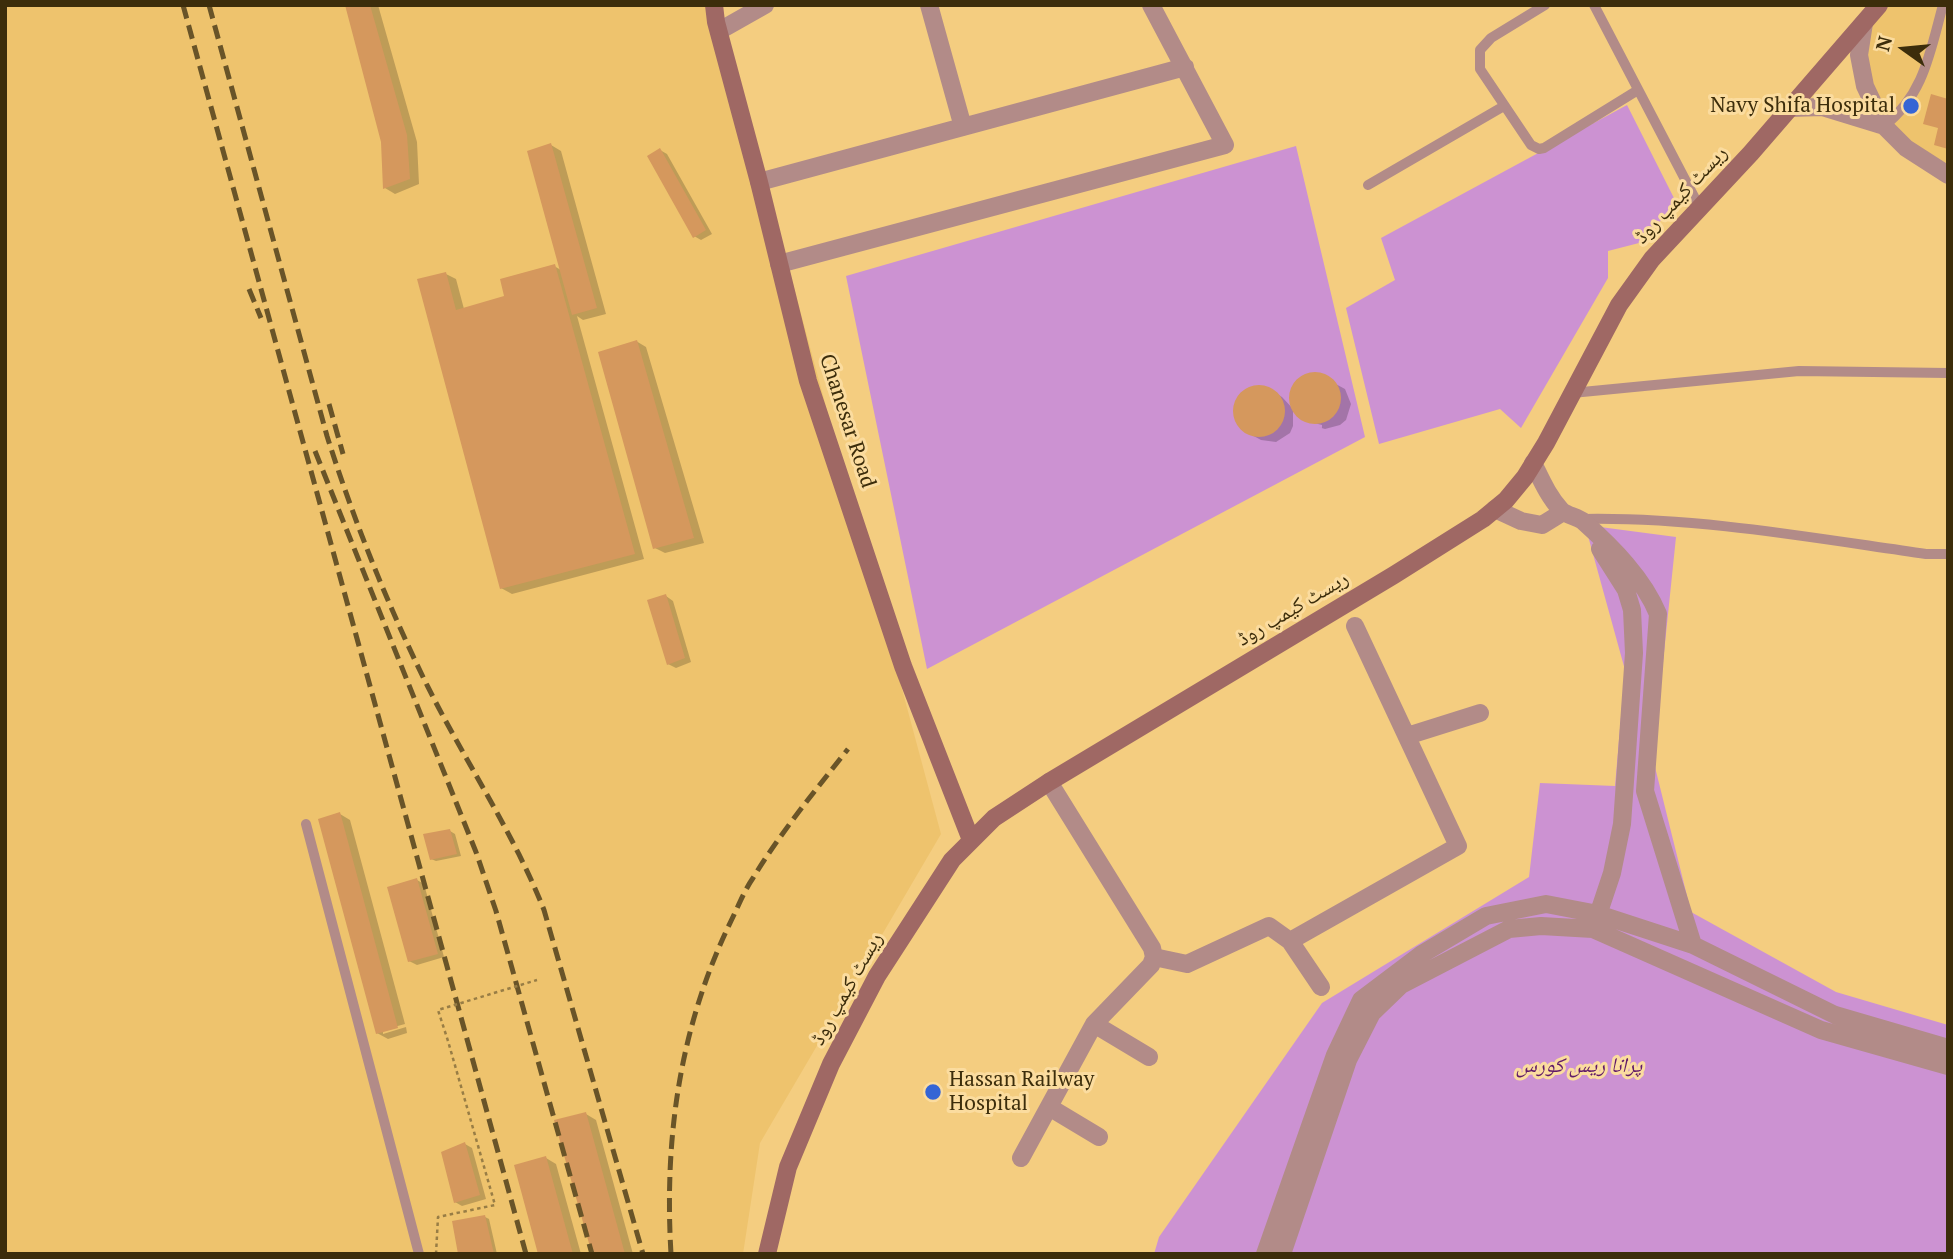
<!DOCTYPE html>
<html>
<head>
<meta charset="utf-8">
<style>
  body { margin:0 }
  #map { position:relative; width:1953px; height:1259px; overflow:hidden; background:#f4cd80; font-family:"PT Serif",serif }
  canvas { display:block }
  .frame { position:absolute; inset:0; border:7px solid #3c2d0b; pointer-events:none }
  .north { position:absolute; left:1869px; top:14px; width:70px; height:70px; -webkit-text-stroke:5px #fbdc9f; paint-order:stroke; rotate:285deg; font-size:19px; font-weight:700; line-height:28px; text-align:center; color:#3c2d0b }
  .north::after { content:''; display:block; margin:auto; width:24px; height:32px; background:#3c2d0b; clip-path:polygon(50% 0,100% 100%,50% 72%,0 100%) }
</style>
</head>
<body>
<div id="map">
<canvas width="1953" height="1259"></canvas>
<div class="frame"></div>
<div class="north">N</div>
</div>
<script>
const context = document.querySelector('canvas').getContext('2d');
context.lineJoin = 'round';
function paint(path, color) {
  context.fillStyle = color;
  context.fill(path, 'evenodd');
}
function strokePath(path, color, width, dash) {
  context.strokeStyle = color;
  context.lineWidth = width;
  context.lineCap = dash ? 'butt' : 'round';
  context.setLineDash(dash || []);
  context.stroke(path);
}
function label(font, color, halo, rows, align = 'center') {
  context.font = font + ' "PT Serif","Noto Naskh Arabic",serif';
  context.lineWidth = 6;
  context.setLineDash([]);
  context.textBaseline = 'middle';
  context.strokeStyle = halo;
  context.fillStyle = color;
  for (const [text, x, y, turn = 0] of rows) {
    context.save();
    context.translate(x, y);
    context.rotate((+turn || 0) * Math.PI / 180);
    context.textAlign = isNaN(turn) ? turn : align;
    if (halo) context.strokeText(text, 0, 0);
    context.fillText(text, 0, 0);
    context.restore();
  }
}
paint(new Path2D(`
  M5,5H718L941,834L760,1143L743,1254H5Z
  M1876,5H1948V175L1906,148L1865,86L1864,23Z`), '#eec36d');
paint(new Path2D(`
  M1627,105L1677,204L1639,243L1608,251V278L1521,428L1500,409L1379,444L1346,308L1395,280L1381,238Z
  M1296,146L1365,437L927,669L846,276Z
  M1585,525L1676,537L1653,759L1691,912L1836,992L1948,1025V1254H1154L1159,1237L1322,1003L1529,877L1540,783L1615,786L1625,670Z`), '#cc92d2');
paint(new Path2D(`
  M347,5H378L417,142L419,184L395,194L385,188L383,142Z
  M551,145L561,151L606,314L583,320L577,316L644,559L512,594L501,588L446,274L456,279L464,309L507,297L554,266L561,270Z
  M660,150L667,154L712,234L701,240L694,236Z
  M636,341L646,347L704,543L665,553L655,548Z
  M1319,375L1345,389L1351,404L1346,420L1340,425L1325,429L1318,427L1322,428V425L1306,421L1295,411L1291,397L1297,383L1303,378Z
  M1255,388L1271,390L1282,397L1295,411L1293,410V426L1290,433L1276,442L1261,440L1250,434L1244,430L1236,417L1237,403L1241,396Z
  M666,596L673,601L691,662L676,668L668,664Z
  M340,814L350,820L405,1024L383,1030V1034L406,1027L407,1033L388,1039L377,1033Z
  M450,831L455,834L461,856L436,861L431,859Z
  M417,880L424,884L444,957L417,965L409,961Z
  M586,1114L596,1120L633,1254H593Z
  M465,1144L472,1148L486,1199L462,1206L455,1202Z
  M546,1158L556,1164L581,1254H540Z
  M485,1217L489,1219L497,1254H460Z`), '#0003');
paint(new Path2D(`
  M345,5H370L407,135L410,179L383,189L381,142Z
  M1931,94L1948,99V149L1934,145L1938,128L1923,124Z
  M551,143L597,308L572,315L527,151Z
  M660,148L706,230L693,238L647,156Z
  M555,264L635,554L500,589L417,279L446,272L456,310L504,296L500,279Z
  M637,340L694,538L653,549L598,352Z
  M1289 398a26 26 0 1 1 52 0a26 26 0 1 1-52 0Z
  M1233 411a26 26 0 1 1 52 0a26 26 0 1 1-52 0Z
  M666,594L685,658L667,665L647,600Z
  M340,812L398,1028L376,1034L318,819Z
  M450,829L457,854L430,860L423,834Z
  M417,878L438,954L408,962L387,887Z
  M586,1112L625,1254H592L554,1120Z
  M465,1142L480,1195L454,1203L441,1152Z
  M546,1156L573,1254H538L514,1165Z
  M485,1215L494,1254H458L452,1221Z`), '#d5985d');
strokePath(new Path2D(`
  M436,1254L438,1217L495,1205L448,1041`), '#987d45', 2.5, [3.5, 3.5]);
strokePath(new Path2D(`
  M1545,5L1491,38L1480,50V69L1531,145L1539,149L1544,148L1638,90
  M1594,5L1700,208
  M1884,126C1924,95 1930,52 1943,5
  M1368,185L1504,106
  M1572,393L1799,371L1948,373
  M1583,519C1698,517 1813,538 1926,554H1948
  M306,824L419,1254`), '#b28b88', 10);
strokePath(new Path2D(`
  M929,5L963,127
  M1864,23L1859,55L1865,86L1884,126L1906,148L1948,175
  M719,31L765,5
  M1790,108L1822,107L1884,126
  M759,182L1185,67
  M779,264L1225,145L1151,5
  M1533,463C1541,479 1548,496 1561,510C1567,516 1577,516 1584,522C1613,548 1643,578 1658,614L1645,791L1693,945
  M1495,509L1521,521L1542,525L1563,512
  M1407,736L1480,713
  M1595,924L1612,873L1622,824L1634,653L1632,610L1626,590L1600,549
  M1290,941L1321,987
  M1154,957L1187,964L1269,926L1290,941L1458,846L1355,626
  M1094,1024L1149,1057
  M1049,1107L1099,1137
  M1021,1158L1094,1024L1151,965L1154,957L1152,948L1049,782
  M1265,1254L1335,1055L1361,1000L1422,954L1486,916L1546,904L1598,914L1693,945L1835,1015L1948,1048
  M1282,1254L1348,1060L1372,1013L1401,985L1509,929L1541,926L1593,929L1821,1030L1948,1066`), '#b28b88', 18);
strokePath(new Path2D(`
  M714,5L716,22L759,182L808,381L903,666L971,840
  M767,1254L788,1167L831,1064L877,976L952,860L994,818L1049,782L1394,575L1483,519L1506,500L1525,477L1546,443L1619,305L1652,259L1751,153L1879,5`), '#9f6864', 18);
strokePath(new Path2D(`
  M183,5L526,1254
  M209,5L327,436C353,518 386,601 424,679C462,757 512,829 544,910L643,1254
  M249,289L261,318
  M329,404L343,454
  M315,451L476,852L496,911L592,1254
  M671,1254C664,1137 680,1026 731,921C738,907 744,891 753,878C781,832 815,791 848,749`), '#695428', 5, [14, 7]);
strokePath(new Path2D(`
  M448,1041L438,1010L537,980`), '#987d45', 2.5, [3.5, 3.5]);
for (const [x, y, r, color] of [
  [1911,106,9,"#3565d5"],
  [933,1092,9,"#3565d5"]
]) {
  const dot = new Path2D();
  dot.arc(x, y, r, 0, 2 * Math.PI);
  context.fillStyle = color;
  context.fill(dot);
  strokePath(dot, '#fbdc9f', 2.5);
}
label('21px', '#3c2d0b', '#fbdc9f', [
  ["Navy Shifa Hospital",1895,106],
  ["Hassan Railway",949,1080,"left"],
  ["Hospital",949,1104,"left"]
], 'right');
label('21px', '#3c2d0b', '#fbdc9f', [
  ["ریسٹ کیمپ روڈ",1681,195,-47],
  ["Chanesar Road",847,421,72],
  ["ریسٹ کیمپ روڈ",1293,609,-31],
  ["ریسٹ کیمپ روڈ",847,989,-61]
]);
label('italic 21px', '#601a68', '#fbdc9f', [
  ["پرانا ریس کورس",1579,1066]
]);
</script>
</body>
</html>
